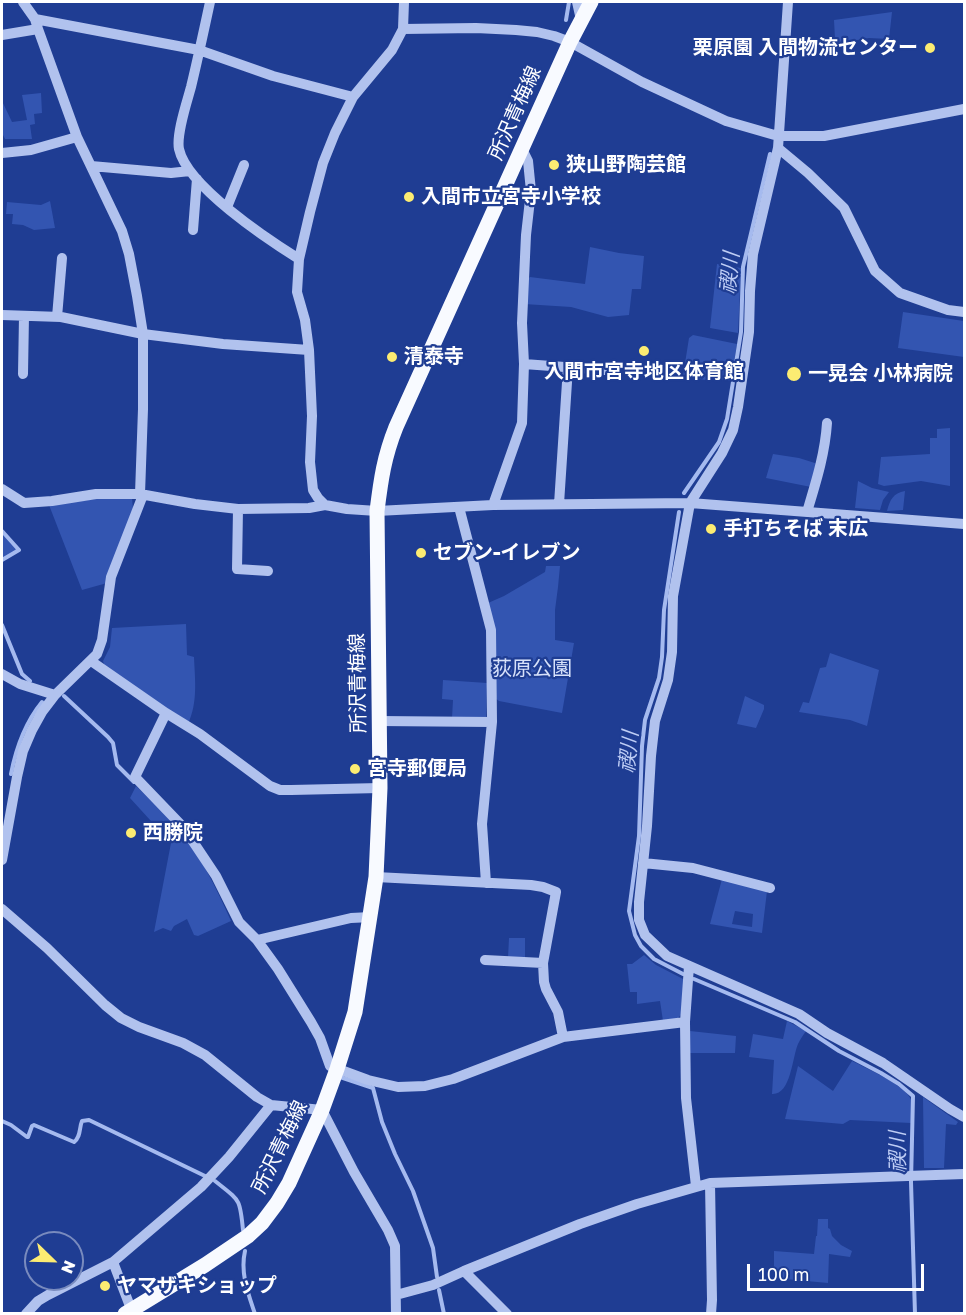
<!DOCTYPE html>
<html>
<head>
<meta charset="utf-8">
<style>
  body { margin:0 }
  #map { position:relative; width:966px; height:1315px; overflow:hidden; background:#1f3d93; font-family:"Golos Text",sans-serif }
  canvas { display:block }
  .frame { position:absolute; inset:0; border:3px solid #fff; pointer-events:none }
  .north { position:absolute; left:24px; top:1231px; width:60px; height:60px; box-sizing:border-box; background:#1f3d93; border:2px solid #798bbe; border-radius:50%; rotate:113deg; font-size:16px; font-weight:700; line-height:24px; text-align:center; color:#fff }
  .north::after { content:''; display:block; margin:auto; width:21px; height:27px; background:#fcec72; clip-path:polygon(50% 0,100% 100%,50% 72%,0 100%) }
  .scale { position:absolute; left:747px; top:1264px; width:177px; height:27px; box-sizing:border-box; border:3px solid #fff; border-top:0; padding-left:8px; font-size:18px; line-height:21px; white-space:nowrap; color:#fff; -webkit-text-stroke:4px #1f3d93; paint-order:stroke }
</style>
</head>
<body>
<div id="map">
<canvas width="966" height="1315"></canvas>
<div class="frame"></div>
<div class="north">N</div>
<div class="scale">100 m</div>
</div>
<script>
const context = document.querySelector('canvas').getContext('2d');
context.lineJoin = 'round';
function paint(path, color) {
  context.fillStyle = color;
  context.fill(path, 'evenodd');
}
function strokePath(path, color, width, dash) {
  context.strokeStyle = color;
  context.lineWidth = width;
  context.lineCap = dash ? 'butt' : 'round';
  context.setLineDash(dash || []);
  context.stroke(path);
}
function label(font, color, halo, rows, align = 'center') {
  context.font = font + ' "Golos Text","Noto Sans JP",sans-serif';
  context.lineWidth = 4.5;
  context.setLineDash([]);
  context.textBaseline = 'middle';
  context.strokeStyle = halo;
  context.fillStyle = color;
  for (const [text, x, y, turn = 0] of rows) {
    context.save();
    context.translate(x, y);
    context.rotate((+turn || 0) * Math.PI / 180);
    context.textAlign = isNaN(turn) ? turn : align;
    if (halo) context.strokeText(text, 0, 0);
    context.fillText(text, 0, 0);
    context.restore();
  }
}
paint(new Path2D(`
  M892,12L889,39L869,38L822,46L792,47V43L835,39L834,20Z
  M41,93L42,113L34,114L35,124L30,125L32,139H5L3,135H2V101L12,122L27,120L22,95Z
  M50,201L55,228L34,230L23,225L12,224L13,214H6L7,202L41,205Z
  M590,247L619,253L644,256L641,289H632L629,315L608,317L571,307L524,304L525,282L530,277L585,284Z
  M717,264L741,268L738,333L710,328Z
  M903,312L964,321V357L898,348Z
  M693,335L737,344L731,381L709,377L705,380L683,376L689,338Z
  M950,428V486L921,481L884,486L878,484L881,457L930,454V438H937V429Z
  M773,454L799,458L818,464L811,487L766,478Z
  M858,481L872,488L889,492L883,500L880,510L855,508Z
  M905,491L903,510L887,511C890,500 893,493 905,491Z
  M132,498L133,509L107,583L82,590L49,505L96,499Z
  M2,533L18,551L2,560Z
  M546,566H560L558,587L555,610V640L574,643L562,713L499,701L495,698L488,603L504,596L545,572Z
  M186,624L187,655L194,657C195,681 198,702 188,724L105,667L103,661L110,647L112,628Z
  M830,653L879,670L867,726L850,720L799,712L803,702L809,703L820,668L826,667Z
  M443,680L487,683L486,718H452L453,700L442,699Z
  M745,696L764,705V709L756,728L737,724Z
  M136,786C149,799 163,811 175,825C200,853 216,888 231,921L198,936L194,935L187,919L174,926L171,931L163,928L154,932L171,843L130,798Z
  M722,879L767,891L762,933L710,924ZM735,911L753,914L752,927L732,924Z
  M509,938H525V958H508Z
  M644,955L656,965L685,980L681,1015L677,1019L663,1021L660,1001L637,1004V992H630L627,964H632Z
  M787,1021L806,1031C803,1035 800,1040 798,1044C792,1058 791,1095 772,1094L774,1060L749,1057L753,1034L783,1039Z
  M690,1031L736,1036L735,1053H690Z
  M852,1061C864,1067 907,1086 911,1100C913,1107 911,1116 911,1123L850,1120L843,1124L785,1119L798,1066L833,1091Z
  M923,1097L958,1122L956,1125L946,1124L944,1168H924Z
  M818,1219H828V1228L830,1229L832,1236L841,1245L852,1251L850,1257L829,1254L828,1283L774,1278V1251L814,1254L816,1236H817Z`), '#3355b1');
strokePath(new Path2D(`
  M566,20L569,2
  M684,493L719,442L727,419L741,332L743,267L770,154
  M679,512L664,610L662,657L659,678L645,720L642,746L639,836L629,911L635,935L641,946L654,959L683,974
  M2,531L19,550L2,560
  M2,625L22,674L30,681
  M64,696L108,737L113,743L117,765L134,782
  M11,774C16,748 25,723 42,702
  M694,979L795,1022L839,1051L881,1073L899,1084L913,1096L911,1182L915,1314
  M337,1076L373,1088L382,1122L395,1154L413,1191L433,1248L437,1277
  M2,1121L11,1125L27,1137H28L32,1126L34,1125L74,1142C81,1137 79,1128 82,1121L89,1120L205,1176
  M215,1181C240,1201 240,1198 243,1230
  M245,1251C240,1273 248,1293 255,1314
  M439,1290L444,1314`), '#a5baef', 4);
strokePath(new Path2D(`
  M23,2L35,19L38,29L77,137L122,231L129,254L137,296L143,334V409L140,494
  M210,2C204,30 198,58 191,87C187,102 176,134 179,149C187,186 267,239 299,259
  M404,2L403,29L476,28L516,30L537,32L554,36L570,42L642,82L726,121L778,136H824L964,109
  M577,2L581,20
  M788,2L778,148L753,254L750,291L749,332L738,407L733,430L722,453L690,503L673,596L672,652L668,680L655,721L651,756L647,826L639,902V920L645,935L667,956L799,1014L827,1033L883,1063L950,1109L964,1117
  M35,19L199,50L273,76L353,97
  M403,29L392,50L353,97L335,133L323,163L310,212L299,259L297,292L305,320L309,350L312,416L310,462L313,490L318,498L325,505L347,509L377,511L493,505L690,503L964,524
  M2,35L38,29
  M778,148L808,173L844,208L875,271L900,293L948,310L964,312
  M2,153L31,150L77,137
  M91,166L171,173L190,171
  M227,207L244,165
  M193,230L197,179
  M2,315L61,317L143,334L223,344L309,350
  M57,317L62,258
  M524,364L605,370
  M23,374L24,316
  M2,489L24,503L52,501L96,494H140L195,504L238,509L309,508L325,505
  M559,504L568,367
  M493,505L522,423L524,364L522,323L526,235L531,191L528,161L522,149
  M459,507L491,630L492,722L482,824L486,883
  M238,509L237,569L268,571
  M807,512C816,482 825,454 827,423
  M91,661L166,713L200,734L270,786L280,790H291L380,788
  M2,674L20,684L55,695
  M166,713L135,777L184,828L216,876L239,922L257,940L278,969L311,1022L320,1038L330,1066L368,1080L398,1087L425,1086L453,1079L563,1037L685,1022
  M379,721L492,722
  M2,860L17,777L23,751L32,730L42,712L55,695L97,654L102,640L111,577L143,495
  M643,863L693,868L770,888
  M376,877L531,885L543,887L556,892L543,963L544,982L546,989L558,1012L563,1037
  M2,909L47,948L105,1005L121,1018L139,1027L183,1043L205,1055L257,1097L271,1105L322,1110L354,1172L388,1230L395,1246L396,1314
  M257,940L351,918L371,917
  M485,960L543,963
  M689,966L685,1022L686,1098L696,1186
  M710,1183L712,1300L711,1314
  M113,1262L133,1314
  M464,1271L507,1314
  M396,1295L433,1285L464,1271L580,1224L637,1204L710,1183L964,1174
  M26,1314L38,1301L48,1295L113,1262L201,1187L229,1157L271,1105`), '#b1c2ee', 10);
strokePath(new Path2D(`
  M125,1314L205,1265L248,1236L262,1223L277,1203L289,1183L322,1110L337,1069L355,1012L376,877L380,788L377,511C381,479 384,457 396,427L570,42L591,2`), '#f8faff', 15);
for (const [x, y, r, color] of [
  [930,48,6,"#fcec72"],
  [554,165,6,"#fcec72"],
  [409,197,6,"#fcec72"],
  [644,351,6,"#fcec72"],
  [392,357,6,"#fcec72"],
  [794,374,8,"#fcec72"],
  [711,529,6,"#fcec72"],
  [421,553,6,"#fcec72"],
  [355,769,6,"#fcec72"],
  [131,833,6,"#fcec72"],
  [105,1286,6,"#fcec72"]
]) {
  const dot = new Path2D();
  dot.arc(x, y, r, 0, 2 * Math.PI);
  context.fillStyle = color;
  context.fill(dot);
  strokePath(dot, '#1f3d93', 2);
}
label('bold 20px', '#fff', '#1f3d93', [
  ["栗原園 入間物流センター",918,48,"right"],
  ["狭山野陶芸館",566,165],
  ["入間市立宮寺小学校",421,197],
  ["清泰寺",404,357],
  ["入間市宮寺地区体育館",644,372,"center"],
  ["一晃会 小林病院",808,374],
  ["手打ちそば 末広",723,529],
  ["セブン-イレブン",433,553],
  ["宮寺郵便局",367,769],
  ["西勝院",143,833],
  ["ヤマザキショップ",117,1286]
], 'left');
label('20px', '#fff', '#1f3d93', [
  ["所沢青梅線",515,113,-66],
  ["所沢青梅線",358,683,-91],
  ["所沢青梅線",280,1147,-64]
]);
label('20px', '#d7e1fa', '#1f3d93', [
  ["荻原公園",532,669]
]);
label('italic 21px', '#becdf5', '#1f3d93', [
  ["禊川",730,273,-84],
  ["禊川",629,752,-84],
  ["禊川",898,1152,-91]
]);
</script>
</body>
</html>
